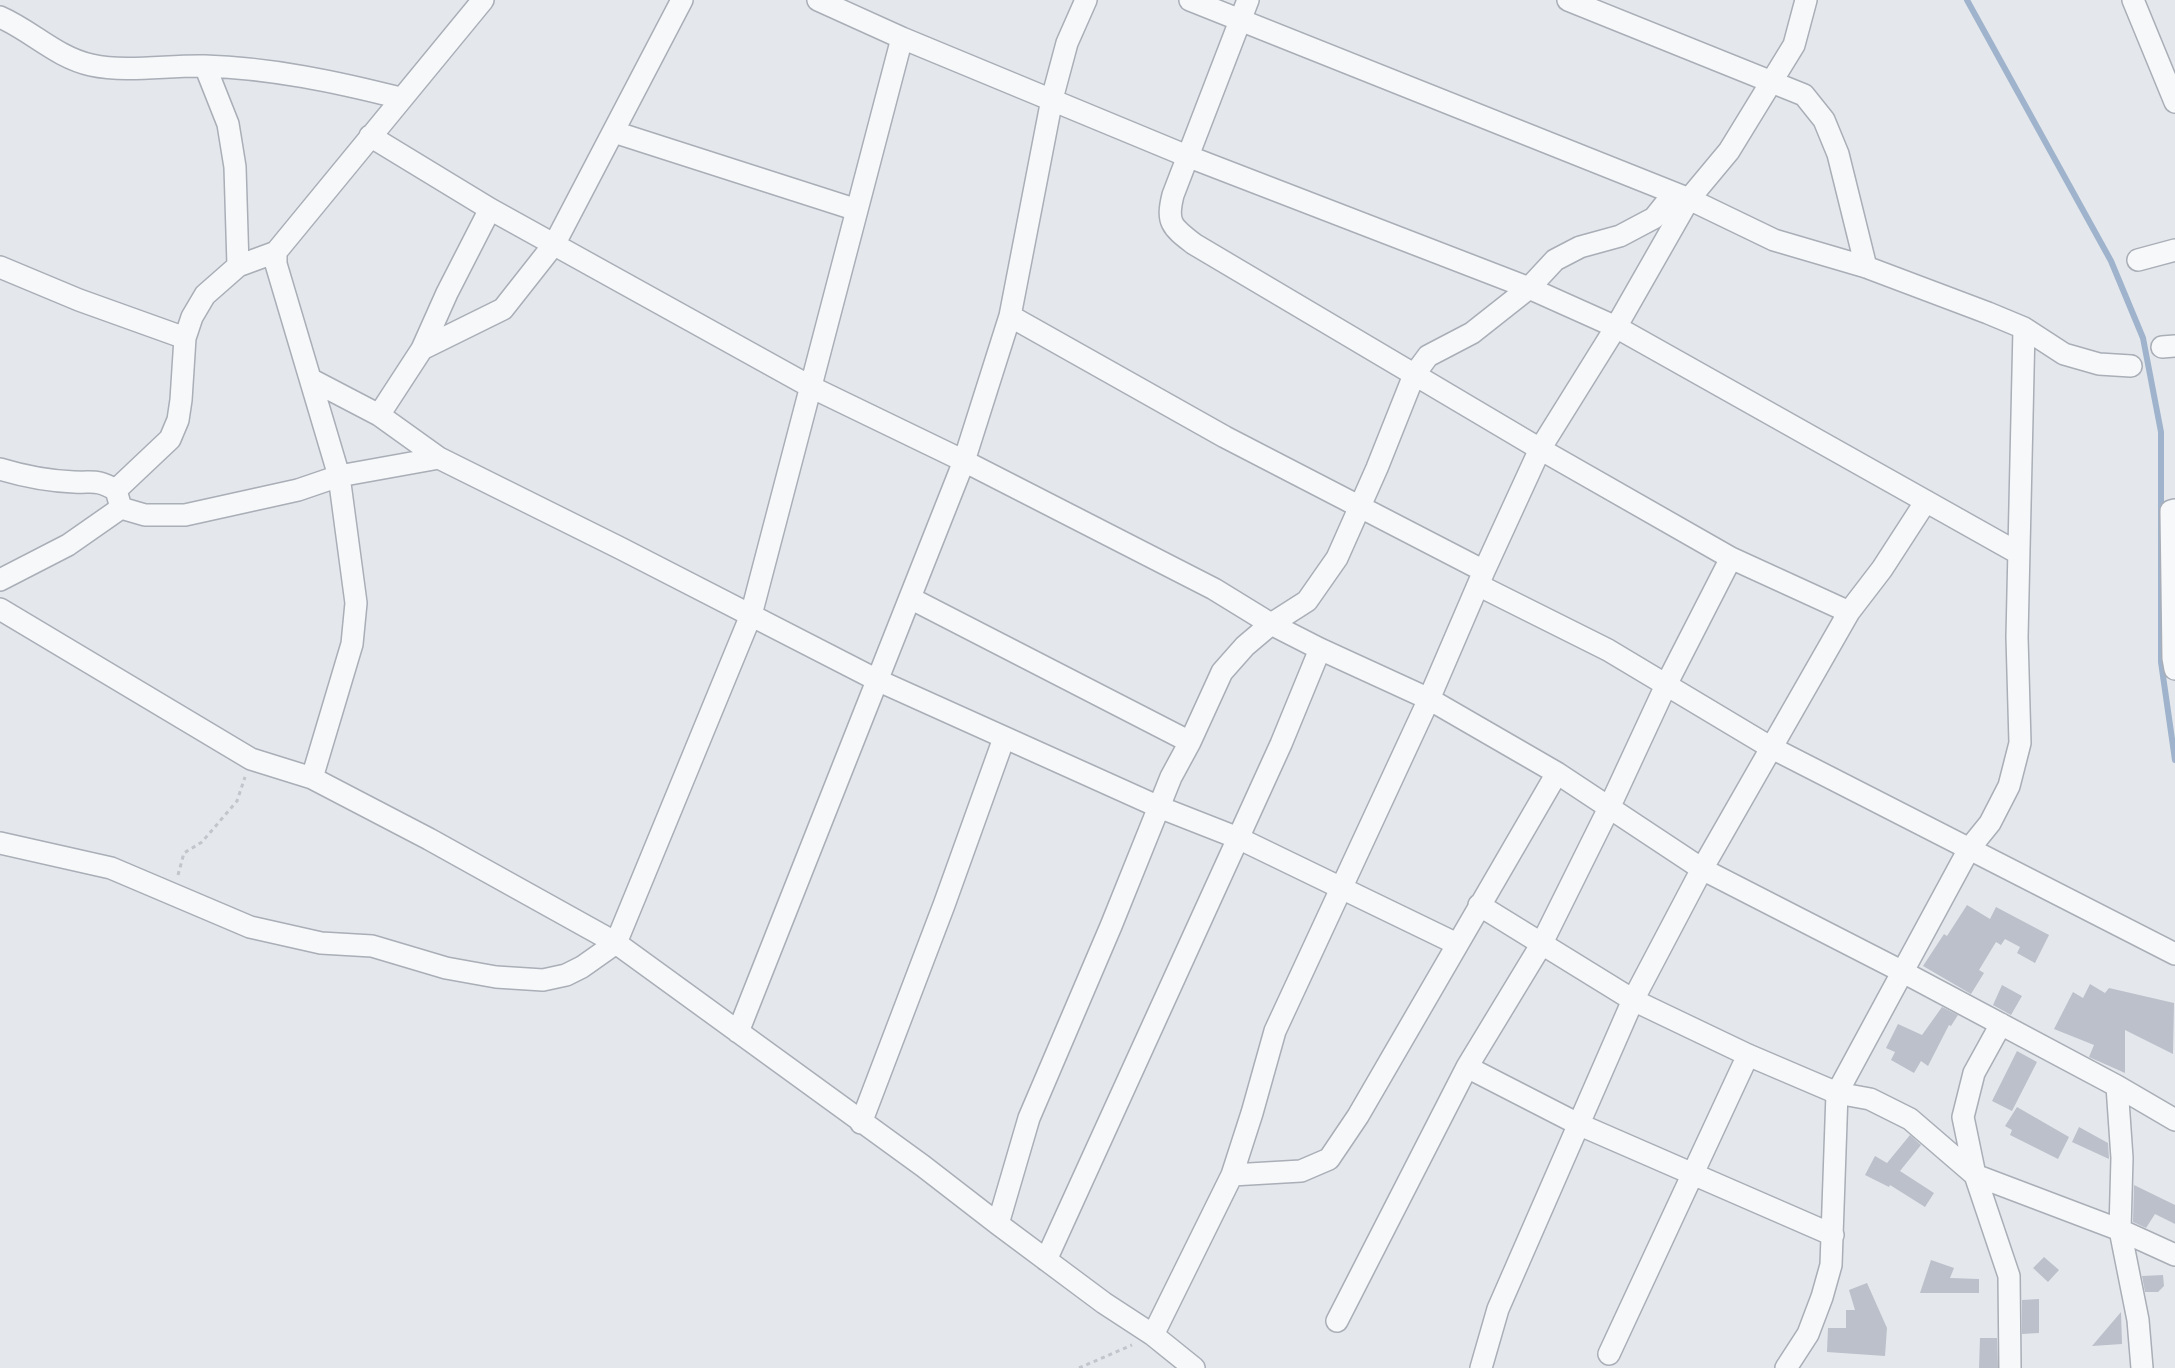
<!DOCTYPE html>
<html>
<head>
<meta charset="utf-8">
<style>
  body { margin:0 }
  canvas { display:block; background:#e4e7ec }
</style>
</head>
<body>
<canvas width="2175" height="1368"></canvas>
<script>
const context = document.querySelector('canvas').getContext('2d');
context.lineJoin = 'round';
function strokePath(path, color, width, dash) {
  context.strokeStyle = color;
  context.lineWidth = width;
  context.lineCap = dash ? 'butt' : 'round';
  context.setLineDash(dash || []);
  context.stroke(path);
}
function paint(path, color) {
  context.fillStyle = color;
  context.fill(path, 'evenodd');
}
strokePath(new Path2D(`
  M1967,0L2111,261L2143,338L2161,432V662L2175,760`), '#9fb4cc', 6);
paint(new Path2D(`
  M1967,905L1990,919L1996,907L2049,935L2035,963L2017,953L2020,947L2005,939L2001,945L1996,942L1979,970L1984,973L1971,994L1923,966L1944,934L1947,936Z
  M2090,984L2105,993L2109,988L2174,1003L2173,1054L2125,1030V1073L2089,1057L2094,1045L2054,1029L2073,992L2083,998Z
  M2002,985L2022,996L2011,1015L1993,1005Z
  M1942,1007L1958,1015L1951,1026L1949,1025L1928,1066L1921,1061L1914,1073L1891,1060L1895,1052L1886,1048L1898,1024L1922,1035Z
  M2017,1051L2037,1062L2012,1111L1992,1101Z
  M2017,1107L2069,1137L2058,1159L2010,1135L2012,1130L2005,1126Z
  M2079,1127L2108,1143L2109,1159L2072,1142Z
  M1910,1135L1921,1145L1900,1171L1934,1193L1925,1207L1890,1185L1889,1187L1865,1175L1875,1156L1887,1163Z
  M2134,1185L2175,1205V1224L2155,1214L2146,1228L2133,1222Z
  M2044,1257L2059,1270L2048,1282L2033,1268Z
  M1931,1260L1954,1268L1950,1278L1979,1279V1293H1920Z
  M2163,1275L2164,1286L2158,1292H2145L2142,1276Z
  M1867,1283L1887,1328L1885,1356L1827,1352L1828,1328H1846V1310H1855L1849,1290Z
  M2039,1299V1333L2022,1334V1300Z
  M2121,1312L2122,1344L2092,1346Z
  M1980,1338H1997L1998,1368H1979Z`), '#bbc0ca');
const minor = new Path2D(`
  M818,0L902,38L1187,156L1529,288L1616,327L2018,553
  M1190,0L1689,199L1774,240L1866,267L1988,313L2024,328L2064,354L2099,364L2131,366
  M1248,0L1173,195C1166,223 1172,227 1194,244L1540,449L1731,558L1849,612
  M1568,0L1804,95L1824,120L1838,154L1866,267
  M2133,0L2175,102
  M0,17C32,31 56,57 91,65C128,73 167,65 205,66C271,68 337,82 400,98
  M205,66L228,124L235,167L238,266
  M614,132L857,210
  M370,136L490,209L811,387L964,461L1214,589L1271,624L1320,649L1429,699L1557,773L1702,869L1903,972L2117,1086L2175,1120
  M2138,260L2175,250
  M0,267L79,300L185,338
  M1010,316L1225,437L1484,571
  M2162,347L2175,346
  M422,349L503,309L555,243L682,0
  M312,380L379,415L422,349L447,293L490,209
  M379,415L439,458
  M0,469C23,476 50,481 74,482C95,483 96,479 116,490L121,508L145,515H185L298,490L339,476L439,458L620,548L877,680L1159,807L1238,838L1457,944
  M116,490L170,439L178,420L181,400L185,338L192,317L205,295L238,266L276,252
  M2175,510L2171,511L2173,658L2175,669
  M0,580L68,545L121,508
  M1478,585L1608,650L1770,747L2175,954
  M910,598L1190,742
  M0,609L251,759L312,778L429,839L616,943L923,1166L998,1224L1104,1303L1153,1335L1194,1368
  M312,778L352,644L356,603L339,476L276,264V252L483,0
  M0,843L111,868L250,927L321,943L372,946L446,968L496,977L543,980L566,975L582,967L616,943L751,615L902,38
  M1479,905L1633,1000L1748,1055L1837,1093L1870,1099L1910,1119L1975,1175L2120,1230L2175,1255
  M2001,1024L1974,1073L1963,1117L1975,1175L2009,1276L2010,1368
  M738,1032L964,461L1010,316L1052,99L1067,43L1086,0
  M1467,1067L1578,1124L1833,1235
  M2117,1086L2122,1158L2120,1230L2138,1320L2142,1368
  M861,1123L944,905L1004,738
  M1232,1175L1301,1171L1329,1159L1358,1116L1557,773
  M998,1224L1029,1118L1111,926L1171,777L1190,742L1222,672L1245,646L1271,624L1307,601L1337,558L1377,468L1414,375L1428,356L1472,333L1529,288L1555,260L1580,247L1620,236L1654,218L1674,193
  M1046,1260L1281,744L1320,649
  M1337,1321L1467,1067L1541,945L1609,808L1667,683L1731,558
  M1153,1335L1232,1175L1252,1113L1275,1031L1429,699L1484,571L1540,449L1616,327L1689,199L1729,151L1794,45L1806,0
  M1609,1354L1748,1055
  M1481,1368L1498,1309L1633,1000L1702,869L1849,612L1882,569L1926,501
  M1786,1368L1808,1334L1822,1297L1831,1265L1837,1093L1969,849L1990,823L2009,786L2020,743L2017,637L2024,328`);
strokePath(minor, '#a9aeb7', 24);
strokePath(new Path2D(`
  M178,875L184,853L202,842L237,801L245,777
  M1079,1368L1132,1345`), '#c2c5cb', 3, [4, 4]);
strokePath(minor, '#f7f8fa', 21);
</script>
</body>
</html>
